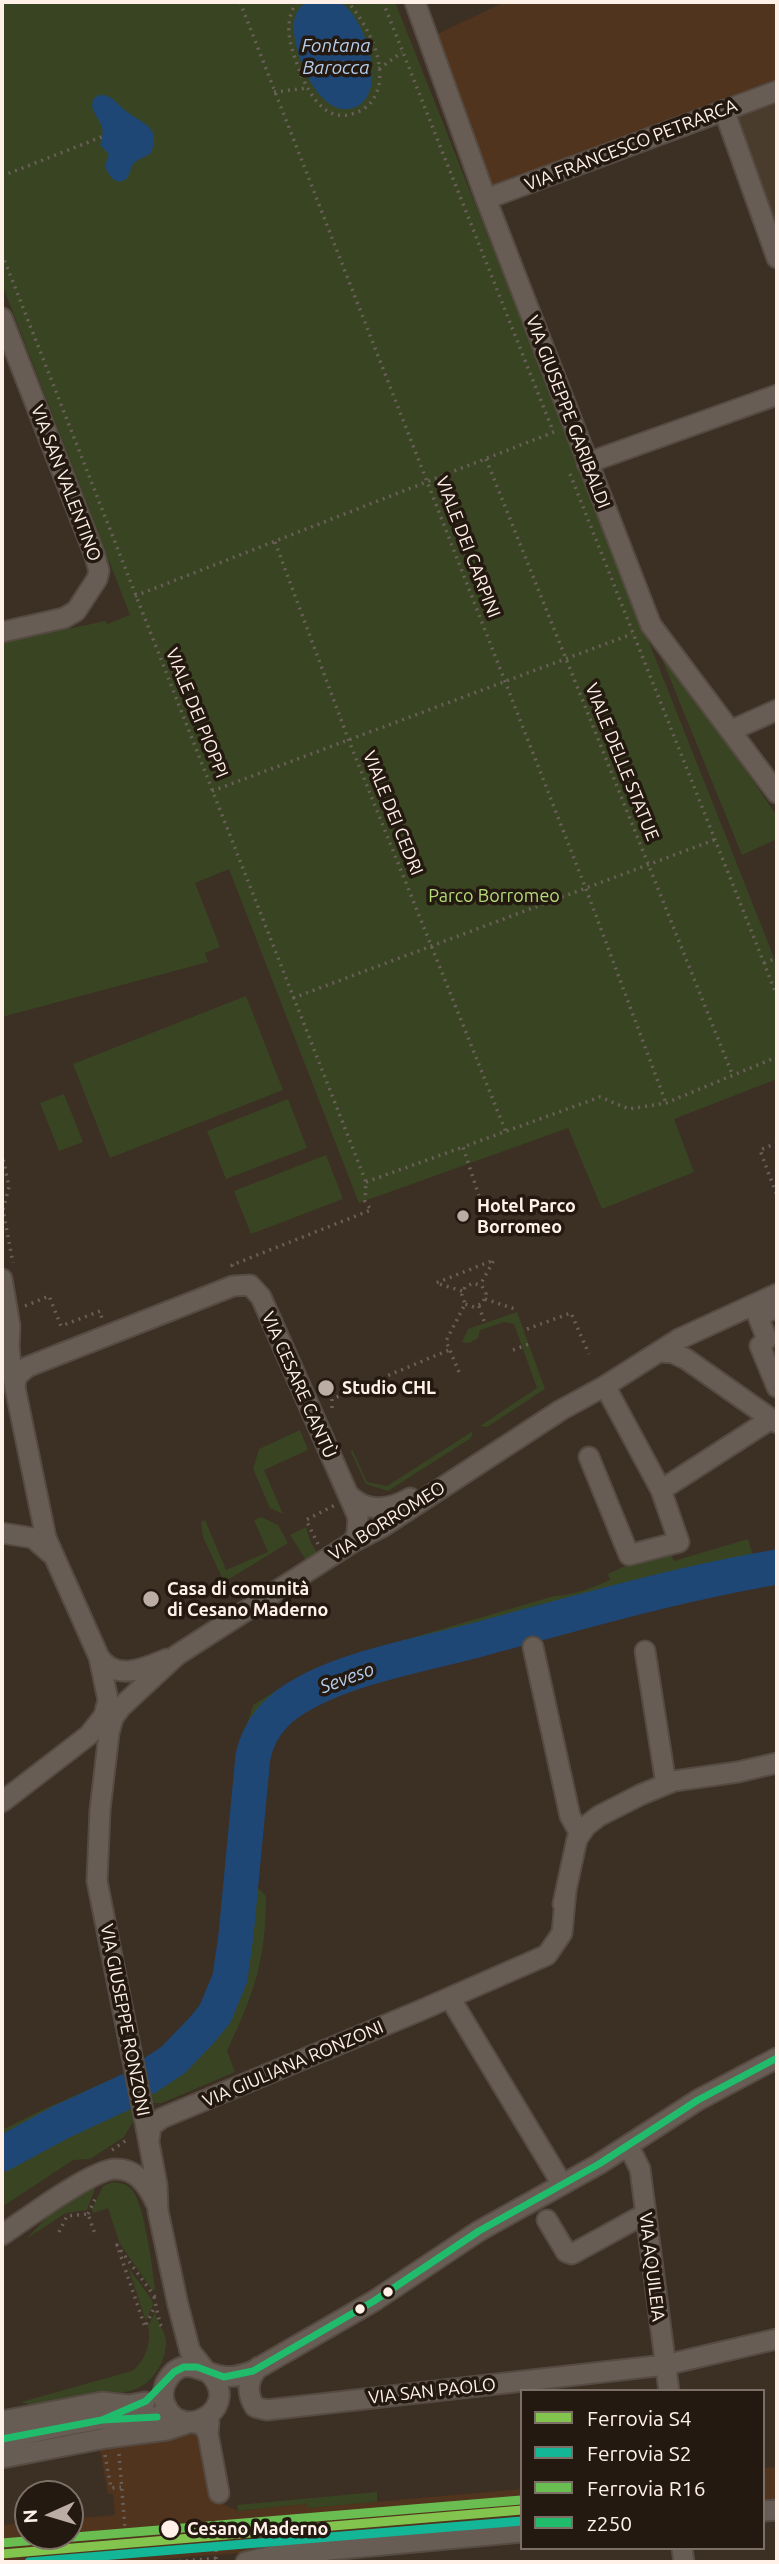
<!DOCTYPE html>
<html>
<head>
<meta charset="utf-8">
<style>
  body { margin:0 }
  #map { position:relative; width:779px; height:2564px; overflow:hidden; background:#3c2f24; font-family:Ubuntu,sans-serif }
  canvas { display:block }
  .frame { position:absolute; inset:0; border:4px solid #fff1e8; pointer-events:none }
  .legend { position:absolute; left:520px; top:2389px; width:245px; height:161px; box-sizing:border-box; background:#241910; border:2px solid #7c6f66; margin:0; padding:9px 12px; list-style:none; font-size:21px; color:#fff1e8 }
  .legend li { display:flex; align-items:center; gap:14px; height:35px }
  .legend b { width:35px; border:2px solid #7c6f66 }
  .north { position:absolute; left:14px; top:2480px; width:70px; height:70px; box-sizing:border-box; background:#241910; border:2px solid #7c6f66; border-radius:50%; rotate:266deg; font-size:19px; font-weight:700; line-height:28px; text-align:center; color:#fff1e8 }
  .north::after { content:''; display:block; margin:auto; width:24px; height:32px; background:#bbada3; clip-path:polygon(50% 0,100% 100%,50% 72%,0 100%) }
</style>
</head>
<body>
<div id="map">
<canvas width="779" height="2564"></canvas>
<div class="frame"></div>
<ul class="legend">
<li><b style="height:9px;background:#82c44e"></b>Ferrovia S4</li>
<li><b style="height:9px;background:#13b798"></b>Ferrovia S2</li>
<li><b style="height:9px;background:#69bd51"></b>Ferrovia R16</li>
<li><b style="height:9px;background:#20bc6c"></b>z250</li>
</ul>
<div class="north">N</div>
</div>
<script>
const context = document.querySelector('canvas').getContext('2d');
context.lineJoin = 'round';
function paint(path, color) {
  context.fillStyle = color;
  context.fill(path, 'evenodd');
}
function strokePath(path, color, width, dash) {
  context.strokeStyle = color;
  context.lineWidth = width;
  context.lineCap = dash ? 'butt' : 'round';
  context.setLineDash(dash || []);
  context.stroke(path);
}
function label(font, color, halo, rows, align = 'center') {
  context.font = font + ' Ubuntu,sans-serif';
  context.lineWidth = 7;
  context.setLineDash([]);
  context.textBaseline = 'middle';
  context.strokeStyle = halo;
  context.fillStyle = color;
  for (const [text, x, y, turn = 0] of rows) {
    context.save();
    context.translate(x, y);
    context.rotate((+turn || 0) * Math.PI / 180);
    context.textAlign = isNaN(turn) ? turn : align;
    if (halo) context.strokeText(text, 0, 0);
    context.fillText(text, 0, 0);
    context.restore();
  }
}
paint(new Path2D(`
  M505,2H777V91L486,199L429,38Z
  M196,2434L211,2498L238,2511L306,2504L307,2508L522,2489V2521L310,2538V2544L258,2548L250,2552L129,2562H2V2525L28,2523V2536H70V2519L115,2515L113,2494H108L99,2444Z
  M777,2467V2500L763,2501V2468Z`), '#51341d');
paint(new Path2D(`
  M777,91V258L724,110Z`), '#493c2d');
paint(new Path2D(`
  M2,2H395L777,965V1079L674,1119L694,1172L602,1209L568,1128L359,1203L229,869L195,883L220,947L205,953L208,962L2,1017V643L105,621L107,624L130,615L2,284Z
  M651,632L777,816V839L742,855Z
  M246,996L283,1090L110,1158L73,1064Z
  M64,1094L83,1142L59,1151L40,1103Z
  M288,1099L307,1148L226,1179L207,1131Z
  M326,1155L343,1199L251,1234L234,1191Z
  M517,1312L545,1389L487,1427L480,1426L537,1388L514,1324L504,1322L480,1330L478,1338L469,1343L462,1342L468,1329Z
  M300,1430L308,1450L264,1470L283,1514L270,1508L253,1469L259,1449Z
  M473,1431L471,1438L388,1491L366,1484L351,1452L352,1449L367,1482L387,1486Z
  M261,1517L278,1525L288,1543L224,1582L203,1537L201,1522L205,1520L226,1570L268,1552L254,1520Z
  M306,1527L311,1543L317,1553L306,1560L290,1535Z
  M748,1539L753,1556L609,1591L319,1672C300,1681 277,1690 263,1706C245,1728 240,1762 234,1788L242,1742L253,1705L298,1677L333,1661L554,1596C575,1595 591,1588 610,1580L608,1574L636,1561L671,1554L674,1561Z
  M253,1883L266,1896C266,1961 254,1993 227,2051L235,2072L162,2103H152L149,2094C188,2067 235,2029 246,1980C249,1968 248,1955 248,1943C249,1923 251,1903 253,1883Z
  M126,2073L128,2077L92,2094L2,2144V2130L40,2111Z
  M133,2103L135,2118L124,2137L90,2159L73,2160L2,2207V2168L48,2142Z
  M113,2182C121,2183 128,2184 133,2191C144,2205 153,2270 155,2289L153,2291L120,2244L108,2208L93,2213L92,2209L103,2186Z
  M97,2183L87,2210L66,2213L26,2239L52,2212Z
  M128,2267L152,2300L153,2305L146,2321Z
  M155,2312C157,2323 166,2332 166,2342C166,2365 148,2390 124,2392C117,2393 110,2390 102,2391C79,2395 56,2400 32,2405L21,2402L132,2371C145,2362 152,2341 148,2327Z
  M377,2492V2502L307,2508L306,2504L238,2511L237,2505Z`), '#394522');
paint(new Path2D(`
  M306,2C315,2 329,0 338,2C361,8 392,90 356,107C318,124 285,40 296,14C298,9 302,5 306,2Z
  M99,95C113,94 116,104 126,111C142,124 162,126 151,153C146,157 140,158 135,162C130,166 131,173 127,178C117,188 108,175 105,166L109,154L100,145C107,125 99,125 92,107L93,99Z`), '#1f4776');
strokePath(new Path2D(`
  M146,2078L173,2060L201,2031L215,2014L230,1978L236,1935L253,1756C260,1726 278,1707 305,1693C352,1667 424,1654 477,1640C577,1613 676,1584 777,1567
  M2,2154L61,2122L130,2090`), '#1f4776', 35);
const minor = new Path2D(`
  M415,2L486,199L651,625L777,793
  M724,110L777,258
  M486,199L777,91
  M2,318L95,556L99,571L97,579L76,611L64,618L2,632
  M587,463L777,395
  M732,730L777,710
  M2,1279L10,1326L9,1346L11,1368L46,1538L99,1657L108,1700L104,1716L89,1735L2,1802
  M777,1308L758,1316L767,1339L760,1346L777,1387
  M661,1352L673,1353L686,1359L777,1423
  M15,1389L16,1377L27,1367L233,1286L250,1285L261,1297L358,1517L357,1534L353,1542
  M589,1457L629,1555L679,1542L661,1490L605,1386
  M661,1490L771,1419
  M348,1494C365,1513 390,1510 410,1498
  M2,1533L33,1538L50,1553
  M533,1647L570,1816L580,1834
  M645,1651L666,1784
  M99,1657C116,1682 145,1668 167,1659
  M563,1904L577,1839L586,1826L599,1816L640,1795L674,1781L738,1772L777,1763
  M450,1998L562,2184
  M149,2140L151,2126L162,2118L419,2011L547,1955L562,1933L566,1891
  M628,2145L640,2169L669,2391
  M547,2220L566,2252L572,2254L645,2214
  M2,2235C24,2220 94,2168 116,2169C137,2169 148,2186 156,2203
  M259,2367C247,2379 246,2393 255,2407L267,2410L665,2365L777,2339
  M205,2370L190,2351L178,2305L158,2211L157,2185L142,2106L97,1881L100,1810L109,1733L113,1718L121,1707L177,1655L353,1542L382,1527L561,1410L605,1386L679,1339L777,1294
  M208,2372C245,2407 181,2445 165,2404C162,2396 163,2386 168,2379C184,2354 203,2374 222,2376C232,2378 243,2375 253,2371L374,2301L479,2231L599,2164L698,2100L777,2058
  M2,2421L102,2402L129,2405L145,2402
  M209,2422L208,2434L219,2493
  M2,2439C59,2428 122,2408 181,2420
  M2,2458L106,2438L167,2430L191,2422L203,2425L208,2434
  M763,2511L777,2510
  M682,2548L684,2562
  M246,2562L276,2555L522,2532`);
strokePath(minor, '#564b42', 23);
strokePath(new Path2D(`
  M240,2L586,889L666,1103
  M297,2C285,19 288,39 295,58C304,84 321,126 355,113C364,110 371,104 375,96C390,67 367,24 348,2
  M383,2L553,431
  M379,69L402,52
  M274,92L307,88
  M2,176L104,136
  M2,254L366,1182L365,1201L371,1210L232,1265L233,1267
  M486,459L733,1076
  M570,474L777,996
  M275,542L349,741L506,1132
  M135,596L554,432
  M212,791L632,634
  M764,963L777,958
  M293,998L714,840
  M777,1143L760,1150L777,1196
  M2,1153L9,1187L3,1210L13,1263
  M366,1182L463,1147
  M479,1196L463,1147L600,1097L629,1109L666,1103L777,1057
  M462,1291L436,1283L494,1260L480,1285
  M485,1299L515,1309
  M25,1306L49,1296L61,1326L100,1311L102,1319
  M479,1306L484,1321
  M527,1329L571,1313L589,1354
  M513,1350L532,1343
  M459,1372L446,1341L465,1304L462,1295L465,1287L473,1283L482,1286L486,1294L483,1303L474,1307L465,1304
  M332,1408V1399L449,1350
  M318,1544L306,1520L335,1505
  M112,2150L128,2139
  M88,2214L96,2197
  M59,2232L67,2216L88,2214L95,2234
  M154,2297L160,2324L163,2328
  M155,2297L117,2245L145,2327L155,2306
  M119,2454L125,2528
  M105,2455L111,2488L121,2487
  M216,2543V2562
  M172,2562L217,2558`), '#695f58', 3.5, [2, 5]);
strokePath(minor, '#675d55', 19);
strokePath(new Path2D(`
  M102,2420L146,2401L174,2372L184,2367H197L224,2377L253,2371L374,2301L479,2231L599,2164L698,2100L777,2058
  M2,2439L102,2420L157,2417`), '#20bc6c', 7);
strokePath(new Path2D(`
  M2,2554L522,2510`), '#82c44e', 9);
strokePath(new Path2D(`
  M29,2562L522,2521`), '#13b798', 9);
strokePath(new Path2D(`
  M2,2543L521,2500`), '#69bd51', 9);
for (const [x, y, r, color] of [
  [463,1216,7,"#bbada3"],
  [326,1388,9,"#bbada3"],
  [151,1599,9,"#bbada3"],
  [388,2292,6,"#fff1e8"],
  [360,2309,6,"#fff1e8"],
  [170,2529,10,"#fff1e8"]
]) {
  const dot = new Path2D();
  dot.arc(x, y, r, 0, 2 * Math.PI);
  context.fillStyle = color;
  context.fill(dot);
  strokePath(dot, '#241910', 2.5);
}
label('18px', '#fff1e8', '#241910', [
  ["VIA FRANCESCO PETRARCA",631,145,-21],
  ["VIA GIUSEPPE GARIBALDI",568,412,69],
  ["VIA SAN VALENTINO",66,483,69],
  ["VIALE DEI CARPINI",468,547,69],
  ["VIALE DEI PIOPPI",197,713,68],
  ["VIALE DELLE STATUE",622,762,68],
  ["VIALE DEI CEDRI",393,813,68],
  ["VIA CESARE CANTÙ",299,1385,66],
  ["VIA BORROMEO",387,1521,-32],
  ["VIA GIUSEPPE RONZONI",125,2020,79],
  ["VIA GIULIANA RONZONI",293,2064,-23],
  ["VIA AQUILEIA",652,2267,83],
  ["VIA SAN PAOLO",432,2391,-6]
]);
label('18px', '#b3db7a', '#241910', [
  ["Parco Borromeo",494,896]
]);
label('bold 18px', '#fff1e8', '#241910', [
  ["Hotel Parco",477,1206],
  ["Borromeo",477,1227],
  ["Studio CHL",342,1388],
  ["Casa di comunità",167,1589],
  ["di Cesano Maderno",167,1610]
], 'left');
label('bold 18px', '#fff1e8', '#241910', [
  ["Cesano Maderno",187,2529]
], 'left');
label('italic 19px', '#b5ceee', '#241910', [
  ["Fontana",336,46],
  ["Barocca",336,68],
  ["Seveso",347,1678,-20]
]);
</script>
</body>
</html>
